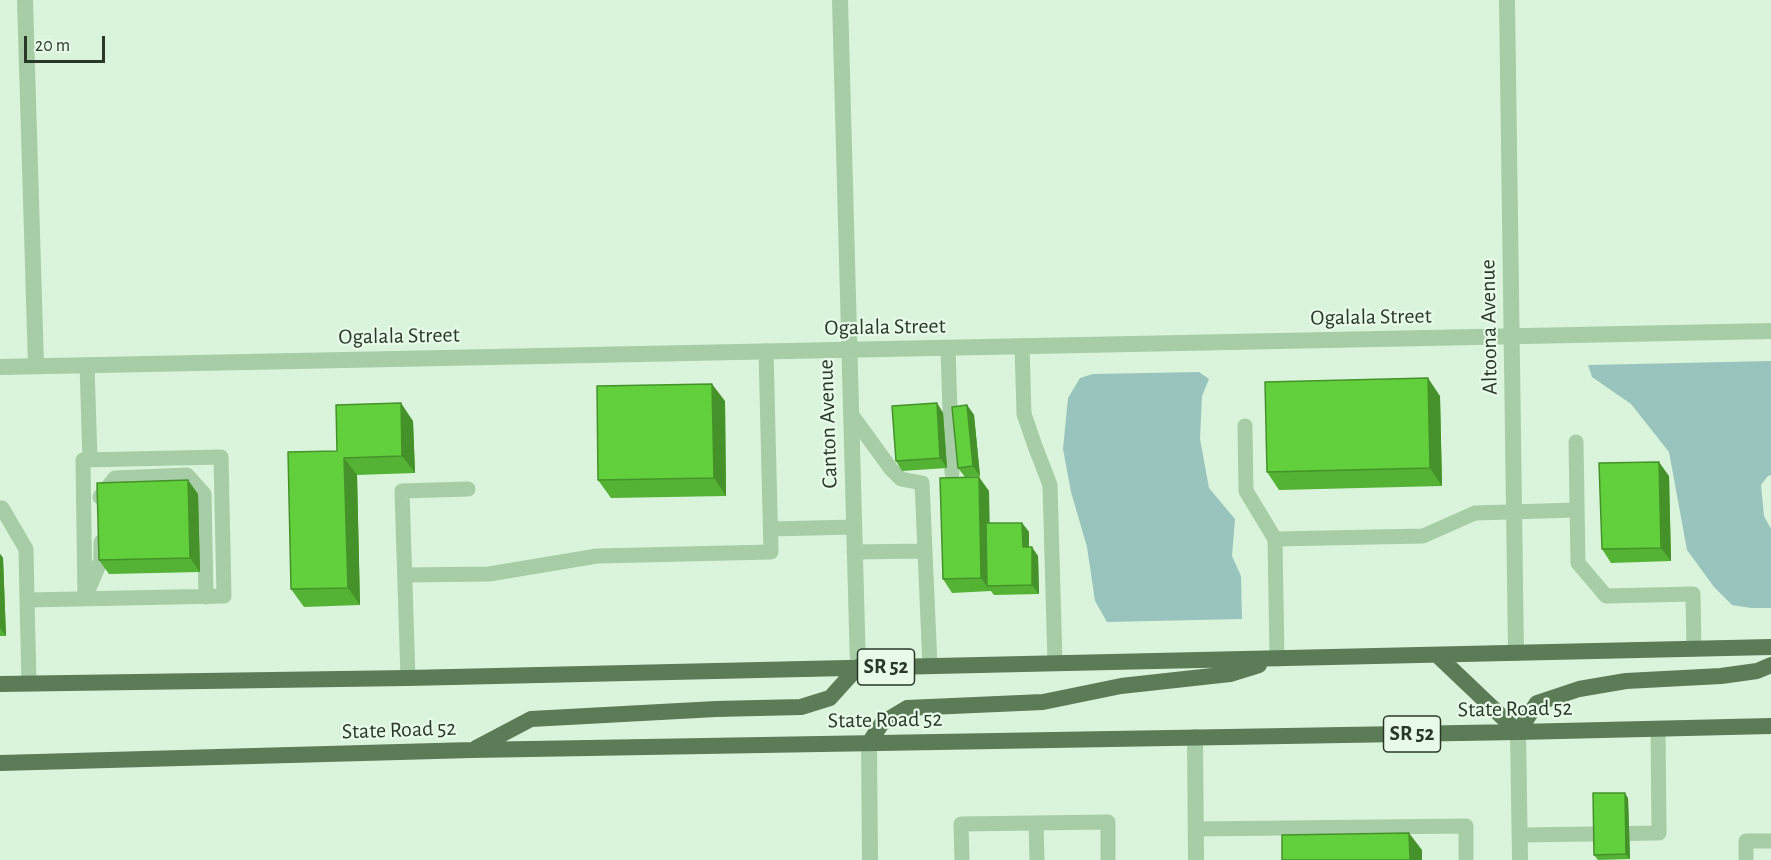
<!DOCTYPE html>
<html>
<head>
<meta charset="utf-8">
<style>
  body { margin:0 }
  #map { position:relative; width:1771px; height:860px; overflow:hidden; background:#daf4db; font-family:"Alegreya Sans",sans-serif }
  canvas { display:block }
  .scale { position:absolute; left:24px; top:36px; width:81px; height:27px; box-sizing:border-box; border:3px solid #2a3827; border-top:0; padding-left:8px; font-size:18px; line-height:21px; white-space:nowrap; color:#2a3827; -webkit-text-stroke:4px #e7fbe8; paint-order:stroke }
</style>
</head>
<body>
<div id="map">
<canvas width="1771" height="860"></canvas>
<div class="scale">20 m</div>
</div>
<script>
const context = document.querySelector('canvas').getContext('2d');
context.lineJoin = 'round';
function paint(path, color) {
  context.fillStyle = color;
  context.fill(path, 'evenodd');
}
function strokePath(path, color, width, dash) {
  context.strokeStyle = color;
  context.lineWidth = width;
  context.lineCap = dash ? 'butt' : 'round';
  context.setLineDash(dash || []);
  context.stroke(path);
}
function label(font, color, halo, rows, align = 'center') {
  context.font = font + ' "Alegreya Sans",sans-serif';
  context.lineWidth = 4.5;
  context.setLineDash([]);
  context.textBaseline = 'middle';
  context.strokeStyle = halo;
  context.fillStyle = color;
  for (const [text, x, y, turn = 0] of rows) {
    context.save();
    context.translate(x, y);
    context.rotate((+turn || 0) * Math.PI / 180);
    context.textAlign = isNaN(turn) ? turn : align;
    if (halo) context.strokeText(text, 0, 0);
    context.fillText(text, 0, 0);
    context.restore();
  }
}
paint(new Path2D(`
  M1771,361V475L1768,476L1761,485L1764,516L1771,529V608H1751L1732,605L1714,587L1687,550L1669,452L1631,404L1592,377L1588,365Z
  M1199,372L1209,379L1202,396L1200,439L1209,488L1235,519L1232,556L1241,576L1242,619L1107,622L1095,601L1087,547L1071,492L1063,449L1068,398L1080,378L1093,374Z`), '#99c4bd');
strokePath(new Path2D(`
  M1022,346L1024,414L1035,446L1050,485L1055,663
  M948,348L952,473
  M87,365L90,460
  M851,414L891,469L901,479L922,483L930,666
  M1245,426L1246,491L1275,539
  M1576,442L1578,563L1606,596L1693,594L1694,649
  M100,497L115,478L187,475L204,494L206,597
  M2,508L26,549L27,600
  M771,529L854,527
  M854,552L925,551
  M405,575L489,574L597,556L771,552L766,351
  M87,593L101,560V542
  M1277,659L1275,539L1423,536L1475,513L1577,510
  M408,678L402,491L468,489
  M29,683L27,600L224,596L221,457L83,460L85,599
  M1036,823L1037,860
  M1196,829L1466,826V860
  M1520,835L1659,833L1658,729
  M962,860L961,824L1108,822V860
  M1746,860V841H1771`), '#a6cda5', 15);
strokePath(new Path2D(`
  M25,0L36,366
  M840,0L858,667
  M1507,0L1516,653
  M0,367L1771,331
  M1518,732L1520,860
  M1195,737L1196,860
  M869,743L870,860`), '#a6cda5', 16);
strokePath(new Path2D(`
  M1437,655L1518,732
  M0,684L408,678L1771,647
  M1518,732L1537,703L1579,689L1626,681L1721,676L1757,671L1771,665
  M869,743L882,723L907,708L1043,702L1121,686L1230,674L1259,665
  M476,748L531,719L716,709L801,707L830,698L858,667
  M0,763L472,750L1518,732L1771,726`), '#5c7b57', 16);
paint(new Path2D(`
  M1440,396L1442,486L1279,490L1267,472Z
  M725,401L726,496L611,498L598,480Z
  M937,403L943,413L947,468L902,471L896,461Z
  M967,405L974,415L980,476L965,477L958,468Z
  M413,421L415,473L357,475L360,605L304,607L291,589L337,451Z
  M1669,476L1671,561L1611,563L1602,549Z
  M989,491V523H1022L1029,532V547L1038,556L1039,594L994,595L991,591L952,593L943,579Z
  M198,494L200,572L109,574L99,560Z
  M0,554L3,558L6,636H0Z
  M1628,798L1630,859L1598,860L1594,855Z`), '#54b334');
paint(new Path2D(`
  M1428,378L1440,396L1442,486L1430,468Z
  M712,384L725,401L726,496L714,478Z
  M401,403L413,421L415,473L402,456Z
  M937,403L943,413L947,468L940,458Z
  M967,405L974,415L980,476L973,466Z
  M344,458L357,475L360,605L348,588Z
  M1659,462L1669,476L1671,561L1661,548Z
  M979,477L989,491L991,585L987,586L991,592L981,578Z
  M188,480L198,494L200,572L190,558Z
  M1022,523L1029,532V556L1023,547Z
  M1032,547L1038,556L1039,594L1032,585Z
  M0,554L3,558L6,636L0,628Z
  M1625,793L1628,798L1630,859L1626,854Z
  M1409,833L1422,850V860H1410Z`), '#45922a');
const building = new Path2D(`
  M1428,378L1430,468L1267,472L1265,382Z
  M712,384L714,478L598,480L597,386Z
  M401,403L402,456L344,458L348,588L291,589L288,452L337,451L336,405Z
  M937,403L940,458L896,461L892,406Z
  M967,405L973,466L958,468L952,407Z
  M1659,462L1661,548L1602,549L1599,463Z
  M979,477L981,578L943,579L940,478Z
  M188,480L190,558L99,560L97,483Z
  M986,523H1022L1023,547H1032V585L987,586Z
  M1593,793H1625L1626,854L1594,855Z
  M1409,833L1410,860H1282V835Z`);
paint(building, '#62d03c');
strokePath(building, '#45922a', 1.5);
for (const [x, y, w] of [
  [886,667,57],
  [1412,734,57]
]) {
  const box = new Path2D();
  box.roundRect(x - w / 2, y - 18, w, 36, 4.5);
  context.fillStyle = '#e7fbe8';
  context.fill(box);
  strokePath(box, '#2a3827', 1.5);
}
label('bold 21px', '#2a3827', null, [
  ["SR 52",886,667],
  ["SR 52",1412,734]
]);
label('22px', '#2a3827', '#e7fbe8', [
  ["Ogalala Street",1371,317,-1],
  ["Ogalala Street",885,327,-1],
  ["Altoona Avenue",1489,327,-91],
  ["Ogalala Street",399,336,-1],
  ["Canton Avenue",828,424,-92],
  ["State Road 52",1515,709,-1],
  ["State Road 52",885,720,-1],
  ["State Road 52",399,730,-2]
]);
</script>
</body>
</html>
